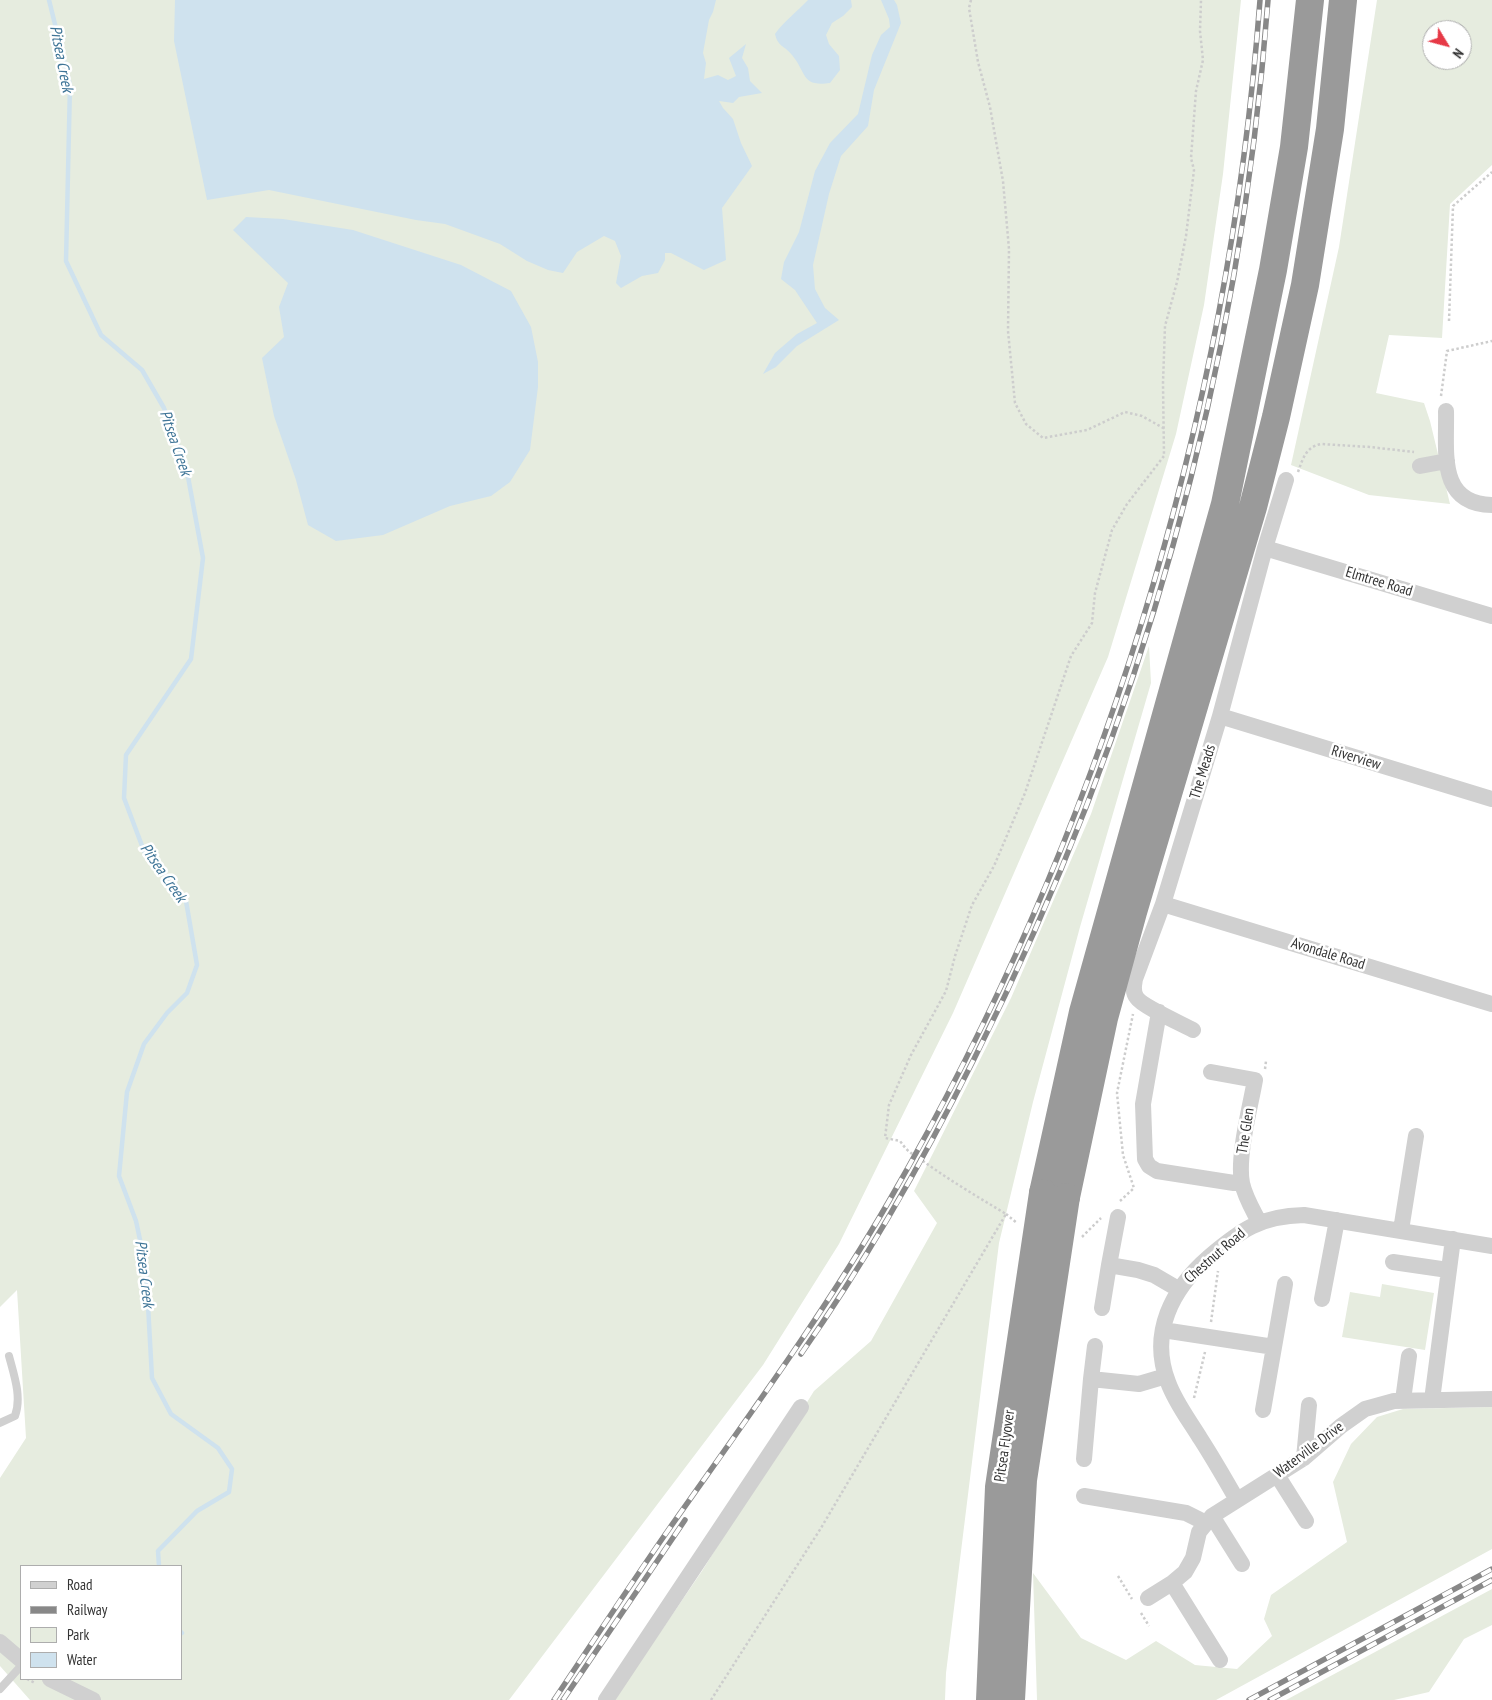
<!DOCTYPE html>
<html>
<head>
<meta charset="utf-8">
<style>
  body { margin:0 }
  #map { position:relative; width:1492px; height:1700px; overflow:hidden; background:#fff; font-family:"PT Sans Narrow",sans-serif }
  canvas { display:block }
  .legend { position:absolute; left:20px; top:1565px; width:162px; height:115px; box-sizing:border-box; background:#fff; border:1px solid #adadad; margin:0; padding:6px 9px; list-style:none; font-size:15px; color:#333 }
  .legend li { display:flex; align-items:center; gap:10px; height:25px }
  .legend b { width:25px; border:1px solid #adadad }
  .north { position:absolute; left:1422px; top:20px; width:50px; height:50px; box-sizing:border-box; background:#fff; border:1px solid #adadad; border-radius:50%; rotate:127deg; font-size:14px; font-weight:700; line-height:20px; text-align:center; color:#333 }
  .north::after { content:''; display:block; margin:auto; width:18px; height:22px; background:#e63946; clip-path:polygon(50% 0,100% 100%,50% 72%,0 100%) }
</style>
</head>
<body>
<div id="map">
<canvas width="1492" height="1700"></canvas>
<ul class="legend">
<li><b style="height:6px;background:#d0d0d0"></b>Road</li>
<li><b style="height:6px;background:#888"></b>Railway</li>
<li><b style="height:14px;background:#e6ecdf"></b>Park</li>
<li><b style="height:14px;background:#cfe2ee"></b>Water</li>
</ul>
<div class="north">N</div>
</div>
<script>
const context = document.querySelector('canvas').getContext('2d');
context.lineJoin = 'round';
function paint(path, color) {
  context.fillStyle = color;
  context.fill(path, 'evenodd');
}
function strokePath(path, color, width, dash) {
  context.strokeStyle = color;
  context.lineWidth = width;
  context.lineCap = dash ? 'butt' : 'round';
  context.setLineDash(dash || []);
  context.stroke(path);
}
function label(font, color, halo, rows, align = 'center') {
  context.font = font + ' "PT Sans Narrow",sans-serif';
  context.lineWidth = 5;
  context.setLineDash([]);
  context.textBaseline = 'middle';
  context.strokeStyle = halo;
  context.fillStyle = color;
  for (const [text, x, y, turn = 0] of rows) {
    context.save();
    context.translate(x, y);
    context.rotate((+turn || 0) * Math.PI / 180);
    context.textAlign = isNaN(turn) ? turn : align;
    if (halo) context.strokeText(text, 0, 0);
    context.fillText(text, 0, 0);
    context.restore();
  }
}
paint(new Path2D(`
  M0,0H1241L1223,174L1204,305L1176,434L1108,657L953,1013L839,1244L763,1365L509,1700H30L0,1666V1478L26,1438L17,1290L0,1307ZM21,1566H181V1679H21Z
  M1377,0H1492V165L1450,204L1442,338L1389,335L1376,393L1424,403L1430,421L1450,504L1369,495L1291,465L1339,247ZM1432,30H1462V60H1432Z
  M1149,646L1151,683L1080,927L1033,1102L999,1243L946,1673L945,1700H614L702,1571L814,1391L871,1341L937,1223L914,1191L1011,998L1091,814Z
  M1382,1284L1434,1293L1425,1350L1342,1337L1350,1292L1380,1297Z
  M1492,1407V1549L1216,1700H1037L1033,1573L1081,1638L1126,1660L1156,1641L1195,1665L1237,1669L1272,1636L1264,1619L1271,1595L1347,1542L1333,1482L1351,1444L1377,1417L1403,1409Z
  M1492,1589V1625L1464,1639L1429,1692L1394,1700H1286Z`), '#e6ecdf');
paint(new Path2D(`
  M175,0H716L713,12L709,20L703,53L706,63L704,79L718,75L728,80L736,76L729,58L746,44L742,58L748,68L750,81L762,93L739,97L733,103L719,101L723,108L733,119L741,143L752,166L722,208L726,260L704,270L671,253H665V260L658,273L642,276L621,288L616,283L621,256L615,241L604,236L577,252L563,273L548,270L527,261L500,244L445,224L416,220L269,190L207,200L174,41Z
  M808,0H851L852,7L843,16L832,23L826,35L829,44L839,56L840,70L830,83C801,87 807,73 792,55C784,45 778,47 775,34C784,21 797,12 808,0Z
  M881,0H894L897,5L901,23L874,90L868,126L841,156L829,194L813,265L815,289L825,308L839,320L797,346L776,367L763,374L775,353L797,334L817,323L795,290L781,279L784,262L799,232L815,171L830,143L858,114L872,55L881,35L890,27L889,19Z
  M246,217L283,219L353,230L461,265L511,291L531,327L538,362V387L530,450L510,482L491,496L450,506L383,535L336,541L308,525L296,480L274,416L262,358L284,337L279,307L288,283L233,230Z`), '#cfe2ee');
strokePath(new Path2D(`
  M49,0L70,85L66,261L101,335L142,370L164,408L186,466L203,558L191,659L126,755L124,798L144,851L186,901L197,965L187,993L167,1013L144,1044L127,1092L119,1176L136,1221L146,1268L152,1378L171,1414L218,1448L232,1469L229,1492L197,1511L158,1551L159,1566
  M181,1632L182,1633`), '#cfe2ee', 4.5);
strokePath(new Path2D(`
  M971,0L969,8L978,62L990,107L1003,181L1009,249L1008,331L1015,403L1026,424L1043,438L1087,430L1125,412L1142,416L1165,429
  M1449,321L1453,206L1492,172
  M1441,396L1447,351L1492,341
  M1298,472C1303,458 1306,447 1321,444L1370,447L1414,452
  M1265,1069L1266,1061
  M1120,1201L1134,1188L1123,1155L1117,1093L1133,1014
  M1006,1214L1017,1223
  M1082,1237L1101,1218
  M1211,1322L1218,1271
  M1194,1398L1205,1352
  M1118,1576L1132,1599
  M1141,1613L1149,1626
  M27,1679L35,1683
  M711,1700L821,1528L1006,1214C978,1197 949,1180 923,1161C911,1152 910,1155 900,1141L885,1138L889,1105L911,1055L946,991L955,956L972,905L994,866L1025,793L1071,656L1092,623L1095,593L1112,530L1127,504L1164,456L1163,383L1165,326L1177,282L1186,236L1194,170L1191,158L1196,91L1203,60L1200,31L1201,0`), '#cdcdcd', 2.5, [2.5, 2.5]);
strokePath(new Path2D(`
  M0,1423L15,1416C22,1397 14,1375 9,1356
  M0,1689L21,1666`), '#d0d0d0', 8);
strokePath(new Path2D(`
  M1446,411C1447,451 1437,504 1492,505
  M1420,466L1447,461
  M1265,548L1492,616
  M1220,716L1492,799
  M1163,904L1492,1004
  M1159,1012L1143,1104L1145,1159L1149,1166L1157,1171L1234,1183
  M1193,1030C1182,1024 1142,1006 1137,998C1132,992 1134,985 1135,979L1163,904L1220,716L1265,548L1286,480
  M1211,1072L1255,1080C1250,1108 1237,1157 1242,1183C1245,1197 1253,1210 1259,1222
  M1118,1217L1109,1265L1138,1270L1154,1275L1178,1289
  M1401,1230L1416,1136
  M1393,1262L1448,1270
  M1322,1299L1337,1220
  M1102,1308L1109,1265
  M1163,1330L1274,1347
  M1091,1379L1095,1346
  M1403,1400L1409,1356
  M1432,1400L1453,1239
  M1263,1410L1285,1284
  M1304,1458L1309,1405
  M1084,1459L1091,1379L1139,1384L1166,1376
  M1277,1475L1306,1521
  M1084,1496L1186,1513L1206,1523
  M1237,1500C1225,1479 1213,1458 1200,1438C1189,1420 1175,1402 1168,1382C1149,1333 1172,1289 1209,1257C1241,1230 1260,1216 1304,1215L1492,1246
  M1212,1516L1242,1564
  M1172,1583L1220,1660
  M1148,1598L1172,1583L1185,1572L1193,1558L1199,1532L1212,1516L1304,1458L1341,1426L1365,1409L1394,1401L1492,1399
  M0,1642L21,1660
  M50,1679L93,1700
  M606,1700L801,1407`), '#d0d0d0', 16);
strokePath(new Path2D(`
  M1043,1193L1083,1012L1225,504L1273,270L1294,147L1310,0
  M1066,1197L1104,1018L1133,912L1253,507L1276,417L1305,285L1330,129L1343,0`), '#9a9a9a', 28);
const rail = new Path2D(`
  M801,1354C866,1261 923,1161 974,1059C1141,727 1240,371 1268,0
  M554,1700C592,1643 630,1585 669,1529C745,1421 823,1315 889,1201C1101,834 1228,423 1260,0
  M563,1700L685,1520
  M1249,1700L1492,1569
  M1270,1700L1492,1580`);
strokePath(rail, '#888', 5.5);
strokePath(rail, '#fff', 4, [11]);
strokePath(new Path2D(`
  M990,1700L999,1487L1043,1193
  M1011,1700L1023,1480L1066,1197`), '#9a9a9a', 28);
label('15px', '#333', '#fff', [
  ["Elmtree Road",1379,582,17],
  ["Riverview",1356,758,17],
  ["The Meads",1203,772,-73],
  ["Avondale Road",1328,954,17],
  ["The Glen",1246,1131,-81],
  ["Chestnut Road",1215,1256,-41],
  ["Pitsea Flyover",1005,1446,-82],
  ["Waterville Drive",1309,1450,-37]
]);
label('italic 16px', '#3f7597', '#fff', [
  ["Pitsea Creek",61,59,79],
  ["Pitsea Creek",175,443,71],
  ["Pitsea Creek",163,873,55],
  ["Pitsea Creek",144,1274,83]
]);
</script>
</body>
</html>
